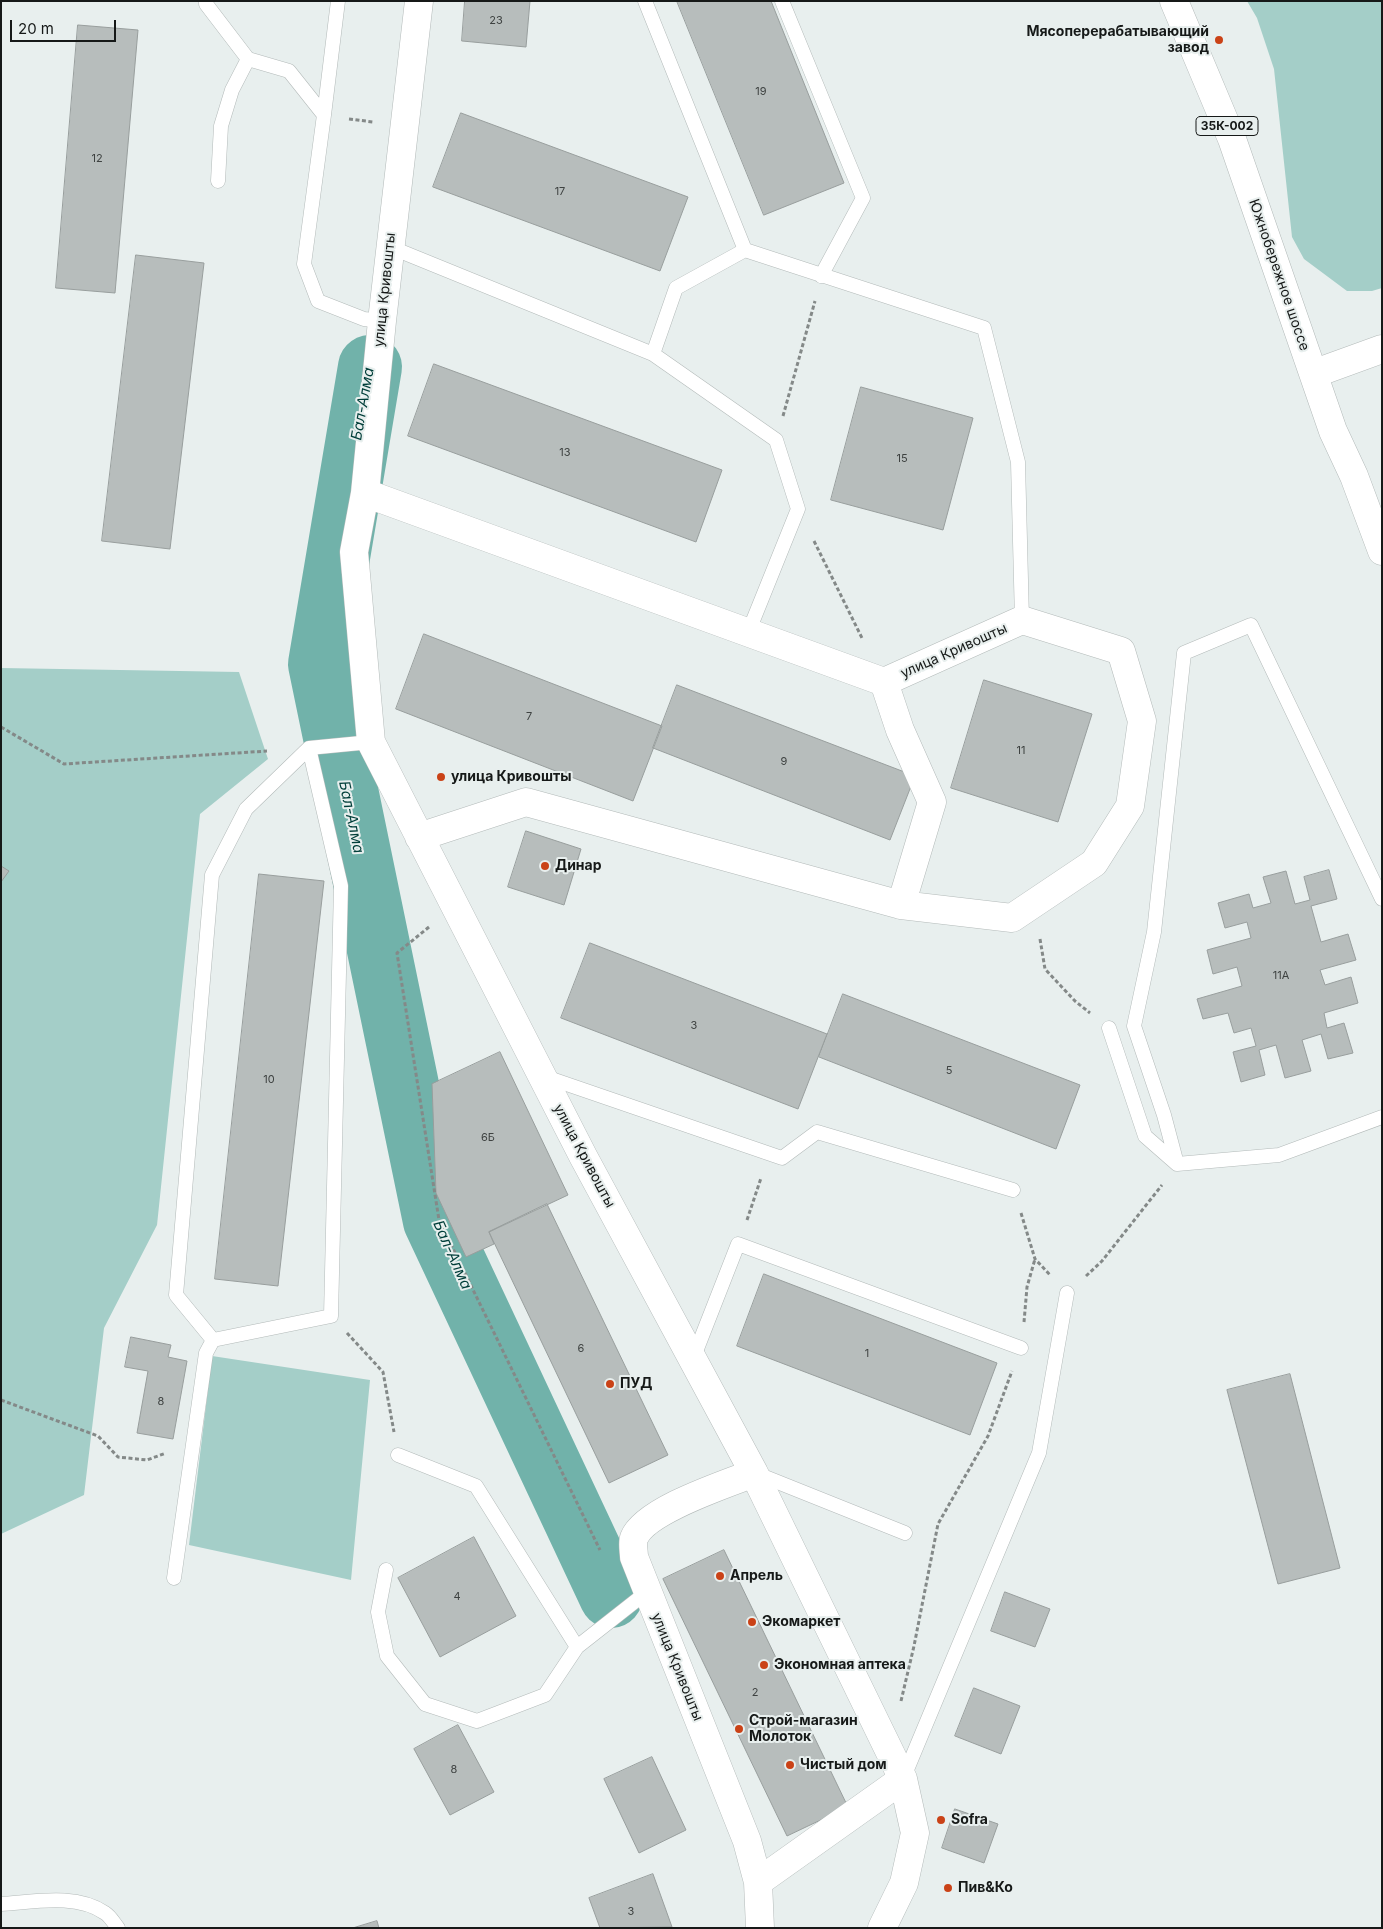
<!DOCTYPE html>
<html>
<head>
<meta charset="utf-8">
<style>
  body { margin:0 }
  #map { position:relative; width:1383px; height:1929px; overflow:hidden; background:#e8efee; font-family:Inter,sans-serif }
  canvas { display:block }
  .frame { position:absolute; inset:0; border:2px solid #161918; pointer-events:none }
  .scale { position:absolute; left:10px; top:20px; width:106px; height:22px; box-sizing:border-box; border:2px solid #161918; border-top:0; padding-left:6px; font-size:15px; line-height:18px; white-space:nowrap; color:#161918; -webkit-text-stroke:4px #e8efee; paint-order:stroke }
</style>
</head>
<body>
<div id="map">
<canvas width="1383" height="1929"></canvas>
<div class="frame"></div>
<div class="scale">20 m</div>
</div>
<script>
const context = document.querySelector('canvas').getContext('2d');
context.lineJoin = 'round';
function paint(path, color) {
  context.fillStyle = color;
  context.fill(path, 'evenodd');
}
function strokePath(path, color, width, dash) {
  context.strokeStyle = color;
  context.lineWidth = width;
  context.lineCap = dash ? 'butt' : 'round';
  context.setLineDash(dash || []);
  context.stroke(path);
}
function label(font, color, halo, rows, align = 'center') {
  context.font = font + ' Inter,sans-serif';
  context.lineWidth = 4;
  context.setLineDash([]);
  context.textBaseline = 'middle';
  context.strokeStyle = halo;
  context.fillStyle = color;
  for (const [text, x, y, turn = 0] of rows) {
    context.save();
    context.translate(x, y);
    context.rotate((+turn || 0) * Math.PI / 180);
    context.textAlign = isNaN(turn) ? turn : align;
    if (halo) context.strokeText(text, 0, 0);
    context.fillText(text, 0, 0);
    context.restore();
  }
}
paint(new Path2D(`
  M1247,1H1382V288L1372,291H1347L1304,259L1292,237L1274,69L1257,18Z
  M1,668L239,672L268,759L200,814L157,1225L104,1328L84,1495L1,1534Z
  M212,1356L370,1380L351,1580L189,1545Z`), '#a4cec8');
strokePath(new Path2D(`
  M370,367L320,664L435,1221L611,1596`), '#71b2aa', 64);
const building = new Path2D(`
  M465,1H530L526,47L462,41Z
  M677,1H771L844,183L764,215Z
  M78,25L138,30L115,293L56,288Z
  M461,113L688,197L660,271L433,187Z
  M136,255L204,263L170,549L102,541Z
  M434,364L722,470L696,542L408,436Z
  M861,387L973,418L943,530L831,500Z
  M424,634L662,726L633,801L396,709Z
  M984,680L1092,714L1058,822L951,788Z
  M677,685L915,776L890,840L653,748Z
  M526,831L581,849L564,905L508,887Z
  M1,866L9,871L1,882Z
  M1329,870L1337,899L1311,906L1321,942L1348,934L1356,960L1320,970L1325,985L1351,977L1358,1003L1324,1013L1327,1028L1344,1023L1353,1053L1328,1059L1321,1034L1302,1040L1311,1071L1285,1078L1276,1045L1259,1050L1265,1075L1241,1082L1233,1052L1256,1046L1251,1028L1234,1033L1228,1013L1203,1019L1197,999L1242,986L1237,967L1213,974L1207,950L1251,938L1247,922L1225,928L1218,903L1249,894L1253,908L1271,903L1263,877L1286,871L1295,904L1310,900L1304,877Z
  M259,874L324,881L278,1286L215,1279Z
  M590,943L827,1034L798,1109L561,1018Z
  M843,994L1080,1085L1056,1149L819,1057Z
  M500,1052L568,1195L489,1232L494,1244L466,1257L436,1193L432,1084Z
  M547,1204L668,1455L609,1483L489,1232Z
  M764,1274L997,1363L970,1435L737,1346Z
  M131,1337L171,1345L168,1357L187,1361L173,1439L137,1433L148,1371L125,1367Z
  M1290,1374L1340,1568L1278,1584L1227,1390Z
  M474,1537L516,1616L440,1657L398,1578Z
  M724,1550L848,1807L787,1836L663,1579Z
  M1005,1592L1050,1609L1035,1647L991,1631Z
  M974,1688L1020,1706L1001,1754L955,1736Z
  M458,1725L494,1792L450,1815L414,1749Z
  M652,1757L686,1830L639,1853L604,1779Z
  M955,1809L998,1824L984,1863L942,1848Z
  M653,1874L672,1927L600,1928L589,1898Z
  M377,1921L379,1928H353Z`);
paint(building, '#b7bdbc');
strokePath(building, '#989e9d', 1);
const service = new Path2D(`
  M206,1V4L248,59
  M645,1L745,250L984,328L1018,462L1022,620
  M782,1L863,198L821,276
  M324,115L338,1
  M218,181L221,126L232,90L248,59L289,71L324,115L304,264L318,301L364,319L382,321
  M390,247L653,354L776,440L798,509L748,633
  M653,354L676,288L745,250
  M1382,899L1251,625L1184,653L1154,932L1134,1026L1164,1115L1177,1164L1279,1155L1382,1117
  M1109,1028L1145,1136L1177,1164
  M543,1076L782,1158L817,1132L1013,1190
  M213,1340L176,1295L212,875L246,809L309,748L371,742
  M693,1359L738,1244L1021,1348
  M398,1455L476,1486L577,1647L647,1592
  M755,1473L905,1533
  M386,1570L378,1612L387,1656L425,1704L477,1721L545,1695L577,1647
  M174,1578L206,1353L213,1340L331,1316L341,886L309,748
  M903,1779L1039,1453L1067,1293
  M1,1904C34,1902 76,1893 105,1913C110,1916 114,1923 118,1928`);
const minor = new Path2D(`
  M419,1L382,321L365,493L354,552L371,742L583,1156L754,1473L903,1779L915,1833L904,1883L882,1928
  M1324,370L1382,349
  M365,493L884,682
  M419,837L526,802L901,905L932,802L900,730L884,682L1022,620L1121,651L1142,721L1130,806L1094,863L1012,918L901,905
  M754,1473C726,1484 645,1510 634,1538C632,1543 634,1552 634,1557L747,1841L758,1882L760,1928
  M758,1882L903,1779`);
const trunk = new Path2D(`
  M1174,1L1232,139L1333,431L1354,476L1382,551`);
strokePath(service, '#b3bab9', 15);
strokePath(minor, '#b3bab9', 29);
strokePath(trunk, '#b3bab9', 29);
strokePath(new Path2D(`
  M349,119L373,122
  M783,416L815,301
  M814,541L862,638
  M1,727L64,764L267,751
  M429,927L397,953L439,1220L600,1550
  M1040,939L1045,969L1075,1001L1090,1013
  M1021,1213L1035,1259L1051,1276
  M747,1220L761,1178
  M1086,1276L1102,1261L1162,1185
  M1024,1322L1027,1287L1035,1259
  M347,1333L383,1372L394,1432
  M1,1400L98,1436L118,1457L147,1460L166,1453
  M901,1701L914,1646L938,1524L988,1436L1012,1371`), '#848988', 3, [4, 2.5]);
strokePath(service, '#fff', 14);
strokePath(minor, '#fff', 28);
strokePath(trunk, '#fff', 28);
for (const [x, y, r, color] of [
  [1219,40,5,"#ca4217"],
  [441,777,5,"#ca4217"],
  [545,866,5,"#ca4217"],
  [610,1384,5,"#ca4217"],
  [720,1576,5,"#ca4217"],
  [752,1622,5,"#ca4217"],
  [764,1665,5,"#ca4217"],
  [739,1729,5,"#ca4217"],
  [790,1765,5,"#ca4217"],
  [941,1820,5,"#ca4217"],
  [948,1888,5,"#ca4217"]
]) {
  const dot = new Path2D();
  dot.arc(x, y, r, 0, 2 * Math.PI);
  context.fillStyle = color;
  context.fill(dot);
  strokePath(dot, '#e8efee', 2);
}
label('11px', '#3e4241', null, [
  ["23",496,21],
  ["19",761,92],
  ["12",97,159],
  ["17",560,192],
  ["13",565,453],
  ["15",902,459],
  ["7",529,717],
  ["11",1021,751],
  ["9",784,762],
  ["11А",1281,976],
  ["3",694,1026],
  ["5",949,1071],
  ["10",269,1080],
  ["6Б",488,1138],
  ["6",581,1349],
  ["1",867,1354],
  ["8",161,1402],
  ["4",457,1597],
  ["2",755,1693],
  ["8",454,1770],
  ["3",631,1912]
]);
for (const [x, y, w] of [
  [1227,126,62]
]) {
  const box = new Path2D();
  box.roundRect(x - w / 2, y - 9.5, w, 19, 4);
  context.fillStyle = '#e8efee';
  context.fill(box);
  strokePath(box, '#161918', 1);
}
label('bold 12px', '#161918', null, [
  ["35К-002",1227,126]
]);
label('bold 14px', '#161918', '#e8efee', [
  ["Мясоперерабатывающий",1209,32,"right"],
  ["завод",1209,48,"right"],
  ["улица Кривошты",451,777],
  ["Динар",555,866],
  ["ПУД",620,1384],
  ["Апрель",730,1576],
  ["Экомаркет",762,1622],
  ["Экономная аптека",774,1665],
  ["Строй-магазин",749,1721],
  ["Молоток",749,1737],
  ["Чистый дом",800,1765],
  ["Sofra",951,1820],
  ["Пив&Ко",958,1888]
], 'left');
label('14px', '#161918', '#e8efee', [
  ["Южнобережное шоссе",1279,275,71],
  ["улица Кривошты",385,290,-84],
  ["улица Кривошты",954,651,-24],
  ["улица Кривошты",584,1156,62],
  ["улица Кривошты",677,1667,68]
]);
label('italic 15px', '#003e39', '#e8efee', [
  ["Бал-Алма",363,404,-80],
  ["Бал-Алма",351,817,78],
  ["Бал-Алма",452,1255,66]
]);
</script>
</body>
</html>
